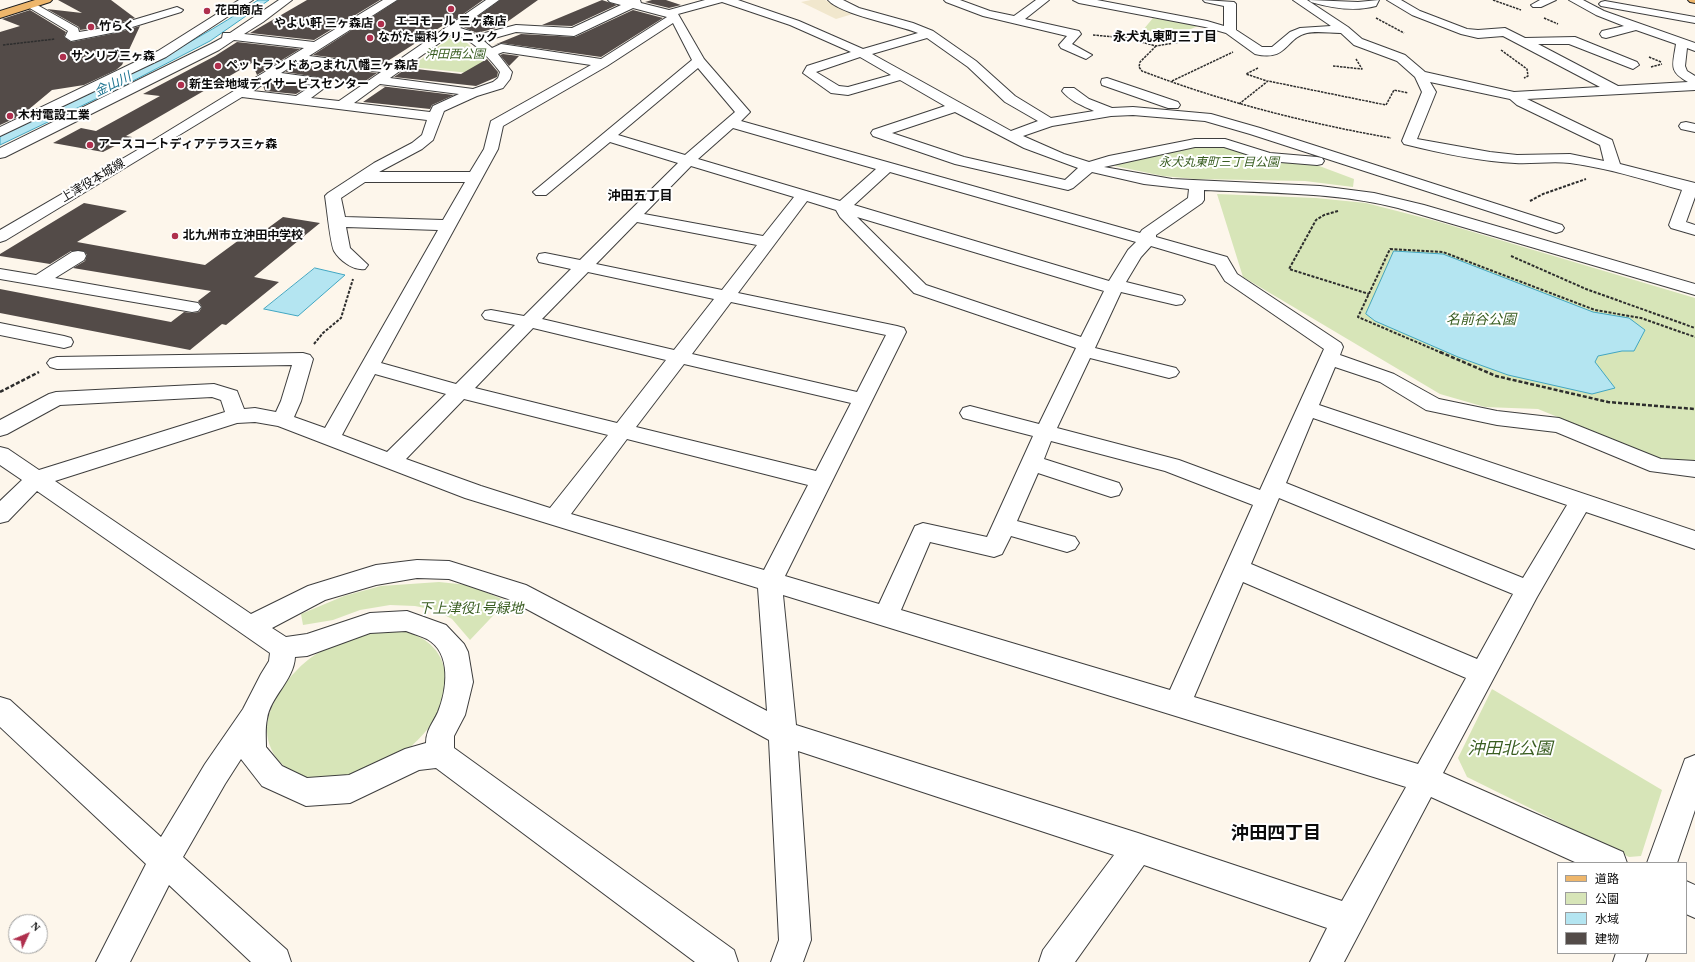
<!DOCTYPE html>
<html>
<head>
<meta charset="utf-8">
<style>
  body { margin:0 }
  #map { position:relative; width:1695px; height:962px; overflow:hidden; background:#fdf6eb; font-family:"Times New Roman","Noto Sans JP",serif }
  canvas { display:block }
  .legend { position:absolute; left:1557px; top:862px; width:130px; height:92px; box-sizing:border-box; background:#fff; border:1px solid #9d9d9d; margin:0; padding:5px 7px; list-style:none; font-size:12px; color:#0b0b0b }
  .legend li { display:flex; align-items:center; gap:8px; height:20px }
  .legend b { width:20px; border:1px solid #9d9d9d }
  .north { position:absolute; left:8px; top:914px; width:40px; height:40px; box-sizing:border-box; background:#fff; border:1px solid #9d9d9d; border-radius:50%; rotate:46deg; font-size:11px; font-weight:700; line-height:16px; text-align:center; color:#0b0b0b }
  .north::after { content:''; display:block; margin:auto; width:14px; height:18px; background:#af2f4d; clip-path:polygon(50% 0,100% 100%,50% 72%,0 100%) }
</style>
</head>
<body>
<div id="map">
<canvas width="1695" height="962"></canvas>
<ul class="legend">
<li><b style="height:5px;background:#eeb66b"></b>道路</li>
<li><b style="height:11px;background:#d7e5b8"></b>公園</li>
<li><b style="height:11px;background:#b4e5f1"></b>水域</li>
<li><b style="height:11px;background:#534b48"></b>建物</li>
</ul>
<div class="north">N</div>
</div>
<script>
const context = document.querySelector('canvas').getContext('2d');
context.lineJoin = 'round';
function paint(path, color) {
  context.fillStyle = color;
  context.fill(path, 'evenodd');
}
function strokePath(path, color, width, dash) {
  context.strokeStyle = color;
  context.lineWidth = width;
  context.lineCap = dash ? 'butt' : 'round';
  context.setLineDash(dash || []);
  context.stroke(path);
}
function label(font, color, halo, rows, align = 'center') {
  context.font = font + ' "Times New Roman","Noto Sans JP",serif';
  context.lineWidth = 4;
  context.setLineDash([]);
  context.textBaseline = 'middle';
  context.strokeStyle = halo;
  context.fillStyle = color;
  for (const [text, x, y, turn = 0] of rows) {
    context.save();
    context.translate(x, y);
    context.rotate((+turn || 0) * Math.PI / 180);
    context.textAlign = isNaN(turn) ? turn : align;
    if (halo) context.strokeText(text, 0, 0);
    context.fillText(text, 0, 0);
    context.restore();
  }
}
paint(new Path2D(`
  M811,0H825L856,13L836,19L801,2Z`), '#f1e7cd');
paint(new Path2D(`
  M1153,18L1198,26L1174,36L1143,30Z
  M459,35L496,71L498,76L411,67L452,36Z
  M1195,146H1220L1314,164L1354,179L1353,187L1305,181L1195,179L1163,176L1115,166L1112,162Z
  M1217,194L1316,198L1366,203L1436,221L1695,298V463L1661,459L1538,409L1485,407L1440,394L1243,277Z
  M439,582L468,585L507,601L470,640L452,619L435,610L415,606L390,605L360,610L333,620L303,625L301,614L344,596L381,586Z
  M380,631C388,631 399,630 407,632C451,645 454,687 433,722C422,738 403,755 386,764C362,777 336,782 310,778C282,773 262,748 268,719C272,701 284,683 297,670C319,647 349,637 380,631Z
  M1492,689L1662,790L1641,856L1629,857L1467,777L1458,758Z`), '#d7e5b8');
const water = new Path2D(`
  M258,0H269L210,41L123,86L0,145V135C88,93 178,55 258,0Z
  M1394,251L1443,254L1593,312L1629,318L1645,330L1634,351H1622L1598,356L1595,362L1615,388L1592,394L1508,375L1458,357L1375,321L1366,314Z
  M315,268L345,275L298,316L264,309Z`);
paint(water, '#b4e5f1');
strokePath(water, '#41a6c2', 1);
paint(new Path2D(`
  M58,0H111L135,18L110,26L80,30L79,27L47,9L82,13Z
  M307,0H380L314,40L250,33Z
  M398,0H483L452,22L450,21L383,64L313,55Z
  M500,0H538L500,27L477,33L463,27Z
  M602,0L617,5L572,26L542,25Z
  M652,0H666L681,5L669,8L645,2Z
  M30,10L66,32L64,37L71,42L116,33L140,26L122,65L116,70L84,85L52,90L22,115L0,125V32L20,26L2,19Z
  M633,10L663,18L601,57L501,43L494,45L521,34L575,37Z
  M237,42L300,49L257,75L252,63L126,136L132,137L103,152L53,143L81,128L96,131L160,96L143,94L215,56Z
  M503,54L519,56L509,66L500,55Z
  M487,59L498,72L497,77L476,86L394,77L407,68L461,74Z
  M299,64L377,73L361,84L285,72Z
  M271,81L309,86L296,94L265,91L263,86Z
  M380,86L454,95L432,105L430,109L363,102L385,87Z
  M84,203L127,211L77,242L205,265L254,229L264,231L283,217L320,223L254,277L279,282L226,325L222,324L190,350L0,313V289L171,322L184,312L192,313L199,312L202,307L198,301L211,291L73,268L85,261L87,255L84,251H71L50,264L0,256V254Z`), '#534b48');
const minor = new Path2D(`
  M239,0H253L166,57L0,136V127L158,51Z
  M279,0H292L263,22L244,34L314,42L383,0H397L309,56L390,66L486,0H499L460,28L470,31L477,35L516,25L572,28L621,5L610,2L608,0H640L641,3L669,10L705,0H738L799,21L863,49L918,33C899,25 839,14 828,0H843L859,8L913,23L933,31L976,61L1015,96L1051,118L1094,111C1083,106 1070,101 1062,91L1064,88H1074L1089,99L1112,108L1133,107L1211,114L1260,128L1562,225L1564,228L1562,231L1556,233L1550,231L1250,134L1205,121L1133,115L1111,116L1052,126L1023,136L1064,154L1089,162L1109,156L1195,139H1225L1270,153L1317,157L1322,158L1324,161L1322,164L1317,165L1268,161L1224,147H1195L1104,167L1172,179L1320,186L1374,193L1424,205L1695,284V295L1398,208C1335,192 1269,193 1204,190V200L1202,203L1156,235V237L1227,257L1237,274L1341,343L1343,347L1340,355L1394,374L1439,399L1497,411L1559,418L1661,459L1695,461V477L1650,471L1556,432L1497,425L1426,410L1380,382L1335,367L1319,405L1695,531V549L1586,512L1537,597L1443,773L1623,852L1627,863H1577L1431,797L1344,962H1310L1327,928L1144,865L1075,962H1039L1043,950L1114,855L798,751L811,940L803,962H771L779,940L769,740L508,599L449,579L417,578L376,585L325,600L272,628L286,637L307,634L370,613L407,611L446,625L464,644L468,652L473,682L465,715L454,736V748L734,950L738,962H695L436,768L419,770L350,803L306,806L262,786L241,759L225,784L183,857L287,950L291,962H251L169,885L130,962H96L146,864L0,727V697L10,700L161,837L205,764L243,709L261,674L269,661L270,653L37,491L8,521L0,523V501L22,480L0,465V447L8,449L39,470L225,412L221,400L212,397L60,405L7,434L0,436V420L49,394L56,392L214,384L237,391L244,409L255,408L276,412L281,401L292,365L57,369L50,367L47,363L50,359L57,357L303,353L310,355L313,359L301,401L294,417L325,428L438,230L346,227L350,248L368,265L365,269C354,271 340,261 334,251C330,242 327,208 325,196L328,193L374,163L412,143L422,135L427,120L242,97L6,240L0,242V230L134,152L304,48L234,40L219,50L5,157L0,158V148L211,44L222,38L223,33H230ZM722,2L790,25L851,52L807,66L803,73L831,93L848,95L900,80L945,106L873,130L871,133L873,136L955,164L1068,190L1073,188L1092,172L1144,184L1189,189L1188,198L1142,230L1140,233L741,121L750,112L704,59L678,14ZM633,8L667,17L601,59L501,44L492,48L484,41L516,32L574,36ZM673,23L692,60L533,192L536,195H546L610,142L678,163L580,260L545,253L539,254L537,258L539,262L571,269L524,316L491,310L485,311L482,315L485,319L515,325L456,384L381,363L498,149L503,126L607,66ZM452,34C469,36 490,58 500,72L498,78L493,82L473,89L390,78ZM927,38L968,67L1005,102L1038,121L1011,131L872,54ZM503,52L591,65L491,121L484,149L470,172H379L422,149L433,140L444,111L477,96L503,88L510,79L512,72L498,54ZM860,57L891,75L848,87L839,86L816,72ZM299,62L381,72L339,101L311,98L331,83L325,79L281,73ZM698,68L735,112L685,155L618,135ZM271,79L313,85L296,96L253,91ZM380,84L459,94L433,106L430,112L354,103ZM955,112L1024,148L1078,168L1065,180L964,157L892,133ZM733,128L876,169L840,201L698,159ZM691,166L794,197L763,236L644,214ZM890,172L1136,242L1128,250L1109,281L854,205ZM365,182H465L443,220L345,217L341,198ZM807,201L836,210L840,217L914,293L1076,348L1039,424L970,406L963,408L960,413L963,418L1033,436L987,537L923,523L915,526L879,604L785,576L906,332L904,328L897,326L738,293ZM857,217L1104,291L1081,337L926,285ZM637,222L757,245L722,290L596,264ZM1151,246L1215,265L1225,281L1324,349L1260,490L1179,460L1057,428L1090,358L1169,378L1176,376L1179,372L1176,368L1095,348L1121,292L1176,305L1182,304L1185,300L1182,296L1126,282L1141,257ZM588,272L714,299L674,350L542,319ZM731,302L886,335L857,392L692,354ZM533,328L666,360L617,423L475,388ZM684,364L851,403L816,471L636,427ZM375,374L446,394L387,452L342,435ZM464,399L608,435L550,508L481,486L406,459ZM1313,418L1567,505L1523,578L1286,483ZM255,422L278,426L465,498L758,588L767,711L526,585L449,561L417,560L376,565L308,586L251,614L55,481L237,423ZM627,439L808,485L764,570L571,514ZM1051,441L1165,471L1253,505L1170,690L901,610L930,542L994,557L1002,554L1011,536L1067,552L1075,549L1079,543L1075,537L1017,521L1038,473L1111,497L1119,495L1122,489L1119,483L1044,459ZM1279,498L1513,594L1477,659L1251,564ZM1243,582L1466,678L1418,764L1194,697ZM783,595L1406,787L1342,901L1138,833L796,725ZM406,631C413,634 421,636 427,639C452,653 447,690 438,712C433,723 426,730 426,743L405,749L349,775L307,778L282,766L266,747C266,738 265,728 267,719C270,697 294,680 295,657L307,656L370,633Z
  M944,0H960L990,11L1014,16L1036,0H1049L1025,19L1079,31L1081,34L1072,44L1092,55L1086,59L1061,48L1059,45L1067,36L983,16L946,2Z
  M1073,0H1097L1207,21L1224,26V6L1205,2L1203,0L1234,2L1236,4V30L1262,47H1272L1290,32L1300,28L1331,26L1293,0H1307L1348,27L1362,39L1405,55L1425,72L1514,92L1600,87L1503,36L1478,38L1461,34L1412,15L1387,0H1401L1420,11L1467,29L1478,30L1505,28L1525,38L1575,37L1637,62L1639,65L1633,69L1569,44H1538L1618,86L1688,82C1668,71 1673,65 1676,44L1636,30L1606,38L1602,37L1600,34L1602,31L1624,26L1596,15L1569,0H1583L1604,11L1695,43V51L1687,48L1685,66L1687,71L1695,76V90L1527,99L1612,140L1620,164L1695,183V197L1686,222L1695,225V235L1671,228L1669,225L1682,190C1645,180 1608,168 1570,163C1551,161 1533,164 1515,163C1478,161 1440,153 1404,144L1402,141L1422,92L1415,77L1397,61L1354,45L1341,33C1330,33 1317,31 1307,33C1285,38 1288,62 1255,54L1226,33L1205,27L1079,3ZM1430,82L1510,99L1517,105L1600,145L1604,161L1570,154L1517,155L1490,152L1417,139L1436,92Z
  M1309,0L1358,2L1379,0L1376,6C1354,12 1332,8 1311,2Z
  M1540,0H1556L1541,7H1533L1531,5Z
  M1605,1L1695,17V23L1601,6L1599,4L1601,2Z
  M32,2L78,28L79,32L110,27L177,7L183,10L181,12L116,32L71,41L65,37L68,31L28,7L26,5Z
  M1107,78L1178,102L1180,105L1178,108H1168L1102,85L1101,82L1102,79Z
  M1686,122L1695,124V132L1681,129L1679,126L1681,123Z
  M78,251L84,252L86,256L84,260L55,278L192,302L198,303L201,307L198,311L192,312L0,279V269L36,275L72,252Z
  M0,323L64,336L71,338L73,342L71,346L64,348L0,335Z
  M1695,755V810L1677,863H1647L1685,759Z
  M1686,881L1695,885V918L1686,914Z
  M1616,953H1648L1645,962H1613Z`);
const major = new Path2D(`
  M35,0H52L50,2L0,18V11Z
  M1688,0H1695V3L1690,2Z`);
strokePath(minor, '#3e3e3e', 2);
strokePath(major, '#1c1c1c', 2);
strokePath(new Path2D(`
  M1493,0L1521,10
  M1376,18L1404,33
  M1544,18L1558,24
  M1093,35L1126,38L1156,46L1198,39
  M3,45L55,39
  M1156,46L1140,62L1139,67L1142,71C1223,102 1306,123 1391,138
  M1501,50L1527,69L1528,76L1524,78
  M1649,57L1661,62
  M1333,66L1362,69L1356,59
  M1651,67L1662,64
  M1258,68L1246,74L1267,81
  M1172,81L1233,52
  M1239,104L1268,81L1386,105L1394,90L1408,93`), '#2d2d2d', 1.5, [2.5, 1]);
strokePath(new Path2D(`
  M1530,201L1543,194L1586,179
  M1338,211L1324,215L1316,220L1289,269L1369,294
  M1511,256L1586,289L1695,328
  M314,344L323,333L341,318L353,279
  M1442,353L1358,317L1390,249L1443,252L1595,310L1641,318L1695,337`), '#2d2d2d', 2, [3, 1.5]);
strokePath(new Path2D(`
  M1440,352L1496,376L1608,402L1695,409
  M0,392L39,372`), '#2d2d2d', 2.5, [4, 2]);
paint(minor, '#fff');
paint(major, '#eeb66b');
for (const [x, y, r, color] of [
  [451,9,4,"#af2f4d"],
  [207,11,4,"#af2f4d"],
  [381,24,4,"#af2f4d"],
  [91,27,4,"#af2f4d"],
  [370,38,4,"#af2f4d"],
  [63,57,4,"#af2f4d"],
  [218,66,4,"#af2f4d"],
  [181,85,4,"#af2f4d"],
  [10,116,4,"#af2f4d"],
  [90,145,4,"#af2f4d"],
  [175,236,4,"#af2f4d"]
]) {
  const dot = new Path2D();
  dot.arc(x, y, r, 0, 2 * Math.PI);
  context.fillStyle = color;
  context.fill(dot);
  strokePath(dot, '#fff', 1.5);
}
label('bold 12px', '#0b0b0b', '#fff', [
  ["花田商店",215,11],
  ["エコモール 三ヶ森店",451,22,"center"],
  ["やよい軒 三ヶ森店",373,24,"right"],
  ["竹らく",99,27],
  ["ながた歯科クリニック",378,38],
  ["サンリブ三ヶ森",71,57],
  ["ペットランドあつまれ八幡三ヶ森店",226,66],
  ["新生会地域デイサービスセンター",189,85],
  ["木村電設工業",18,116],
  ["アースコートディアテラス三ヶ森",98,145],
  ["北九州市立沖田中学校",183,236]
], 'left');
label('italic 12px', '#395d21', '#fff', [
  ["沖田西公園",455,55],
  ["永犬丸東町三丁目公園",1219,163]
]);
label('12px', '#0b0b0b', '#fff', [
  ["上津役本城線",93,181,-31]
]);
label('bold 13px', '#0b0b0b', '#fff', [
  ["永犬丸東町三丁目",1165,38],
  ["沖田五丁目",640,197]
]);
label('italic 13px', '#1f7592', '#fff', [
  ["金山川",113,85,-26]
]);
label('italic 14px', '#395d21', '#fff', [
  ["名前谷公園",1481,320],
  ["下上津役1号緑地",471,609]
]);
label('italic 17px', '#395d21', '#fff', [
  ["沖田北公園",1510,750]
]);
label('bold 18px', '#0b0b0b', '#fff', [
  ["沖田四丁目",1276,834]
]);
</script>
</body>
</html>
